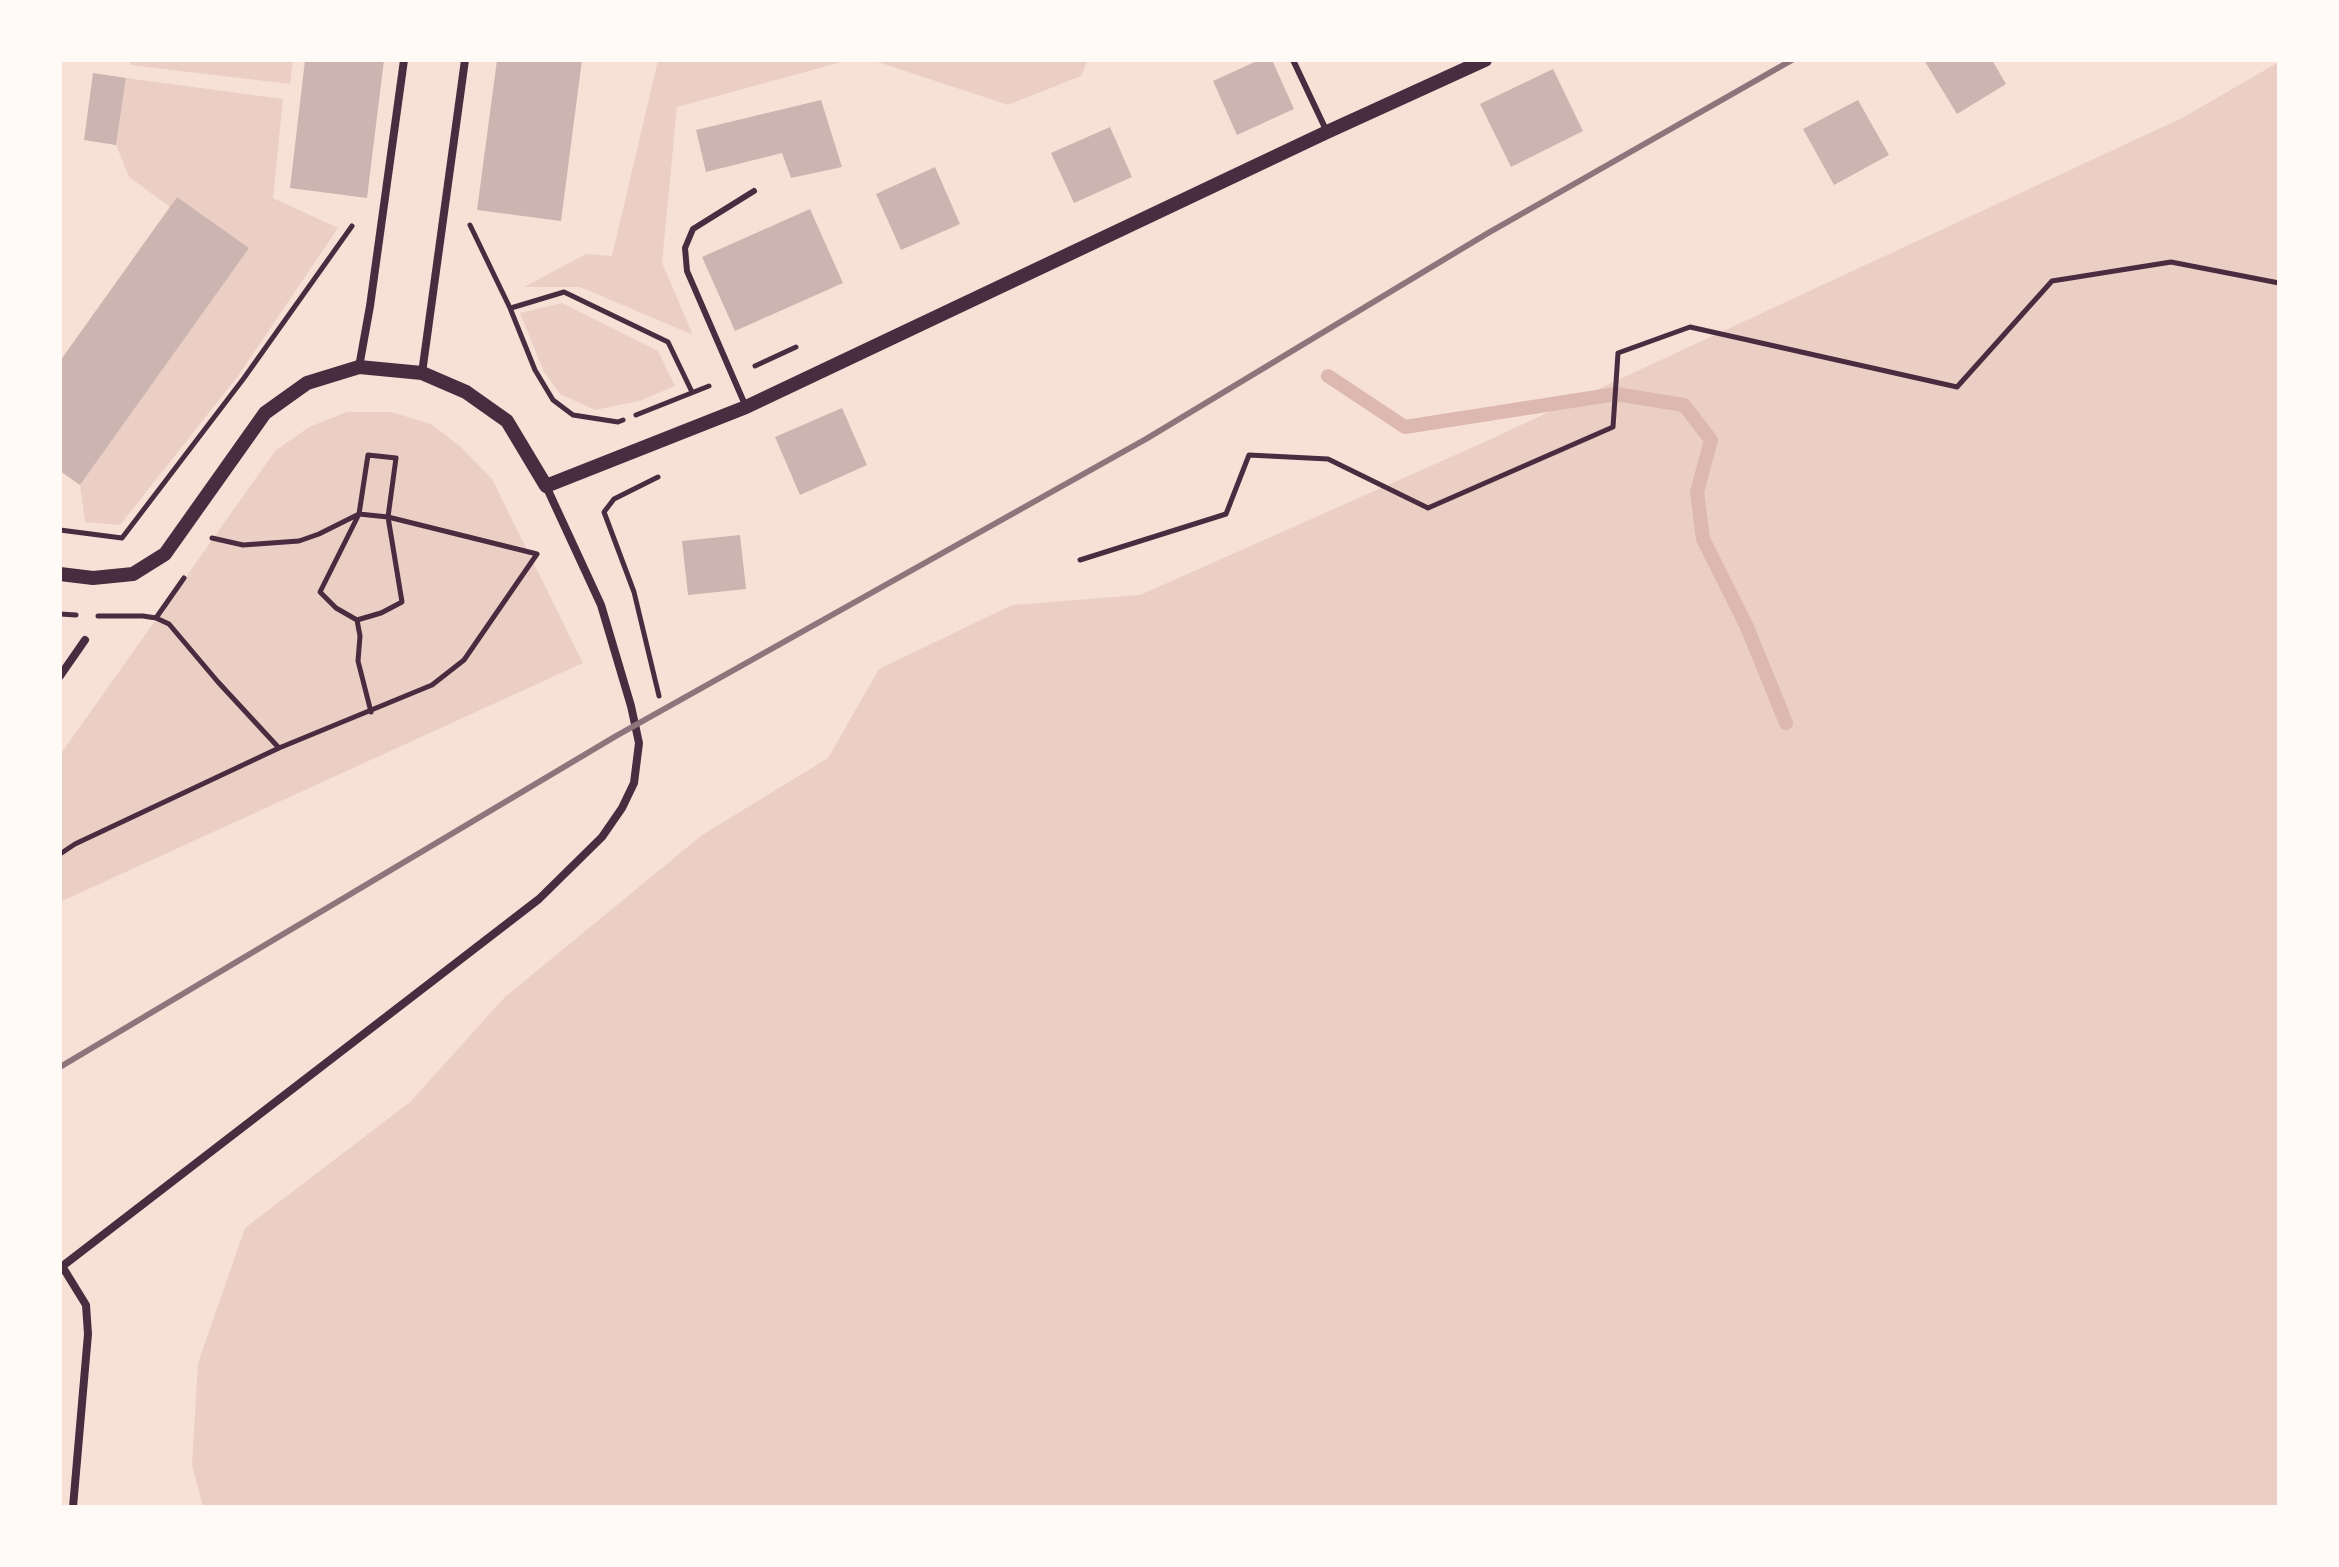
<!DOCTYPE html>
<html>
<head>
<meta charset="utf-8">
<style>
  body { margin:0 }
  #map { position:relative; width:2339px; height:1567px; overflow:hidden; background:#f7e1d7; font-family:"DM Sans",sans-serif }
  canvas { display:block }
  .frame { position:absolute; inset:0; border:62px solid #fffaf5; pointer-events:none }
</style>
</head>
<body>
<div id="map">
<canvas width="2339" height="1567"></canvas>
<div class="frame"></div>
</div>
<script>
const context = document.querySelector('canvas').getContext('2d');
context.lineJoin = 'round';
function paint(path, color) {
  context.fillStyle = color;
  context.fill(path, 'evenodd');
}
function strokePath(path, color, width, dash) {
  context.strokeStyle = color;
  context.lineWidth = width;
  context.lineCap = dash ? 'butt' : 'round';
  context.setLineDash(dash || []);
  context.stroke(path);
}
paint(new Path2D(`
  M130,60H293L290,84L130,65Z
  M658,60H849L677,107L662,263L693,335L580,287H524L586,254L612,256Z
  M872,60H1088L1081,76L1008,105Z
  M2279,62V1507H203L192,1465L198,1363L245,1228L410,1102L505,997L702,835L828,758L879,669L1012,605L1140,595L1480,444L2182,118Z
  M126,78L283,99L273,198L338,228L238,376L120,525L85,522L80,485L248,248L177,197L170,207L129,177L116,145Z
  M562,303L658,351L675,386L639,401L595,410L560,394L544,372L520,313Z
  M347,412H391L431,424L461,447L492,479L583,663L60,902V755L275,451L309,427Z`), '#ebcfc5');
strokePath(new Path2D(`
  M1328,376L1405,427L1616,394L1684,405L1711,440L1697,492L1703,539L1747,627L1786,723`), '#dcb8b0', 14);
paint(new Path2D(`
  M305,60H384L367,198L290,188Z
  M497,60H582L561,221L477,210Z
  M1259,60H1272L1294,109L1237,135L1213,81Z
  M1924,60H1992L2006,84L1957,114Z
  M1553,69L1583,131L1511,167L1480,104Z
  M93,73L126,78L116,145L84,140Z
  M821,100L842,167L791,178L782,153L706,172L696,130Z
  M1858,100L1889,155L1834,185L1803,129Z
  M1110,127L1132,177L1074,203L1051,153Z
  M935,167L960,224L901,250L876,194Z
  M177,197L249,248L80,485L60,471V361Z
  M810,209L843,283L735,331L702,257Z
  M842,408L867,465L800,495L775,437Z
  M740,535L746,589L688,595L682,541Z`), '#ccb4b1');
strokePath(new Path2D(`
  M470,225L510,308L535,370L553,400L573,415L618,422L623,420
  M511,308L564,292L668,342L692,392
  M755,366L796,347
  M636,415L709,386
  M368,455L396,458L388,517L402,602L381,613L357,620L336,608L320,592L359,514Z
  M658,477L614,499L604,512L634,592L659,696
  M60,530L122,538L244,378L352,226
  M1080,560L1226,514L1249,455L1328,459L1428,508L1613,427L1618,353L1690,327L1957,387L2052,281L2171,262L2279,283
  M60,614L76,615
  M98,616H143L156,618L169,624L218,682L279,748
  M156,618L184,578
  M357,620L360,636L358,661L371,712
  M60,854L75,844L279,748L432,685L464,660L537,554L388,517L359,514L319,534L299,541L243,545L212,538`), '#4a2c40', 5);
strokePath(new Path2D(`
  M1293,60L1327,132
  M746,407L687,271L685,248L693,229L754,191`), '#4a2c40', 6);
strokePath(new Path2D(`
  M359,367L370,306L404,60
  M422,373L465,60
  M60,676L85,640
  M62,1266L86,1305L88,1334L73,1507
  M60,1268L539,899L602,837L622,808L634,783L639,743L631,706L601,605L546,486`), '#4a2c40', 8);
strokePath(new Path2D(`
  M60,574L93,578L133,574L165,554L265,413L307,383L359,367L422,373L466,392L507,421L546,486L746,407L1327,132L1485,60`), '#4a2c40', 14);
strokePath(new Path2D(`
  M60,1067L616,736L1146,439L1488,233L1792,60`), '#8f747c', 6);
</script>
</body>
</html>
